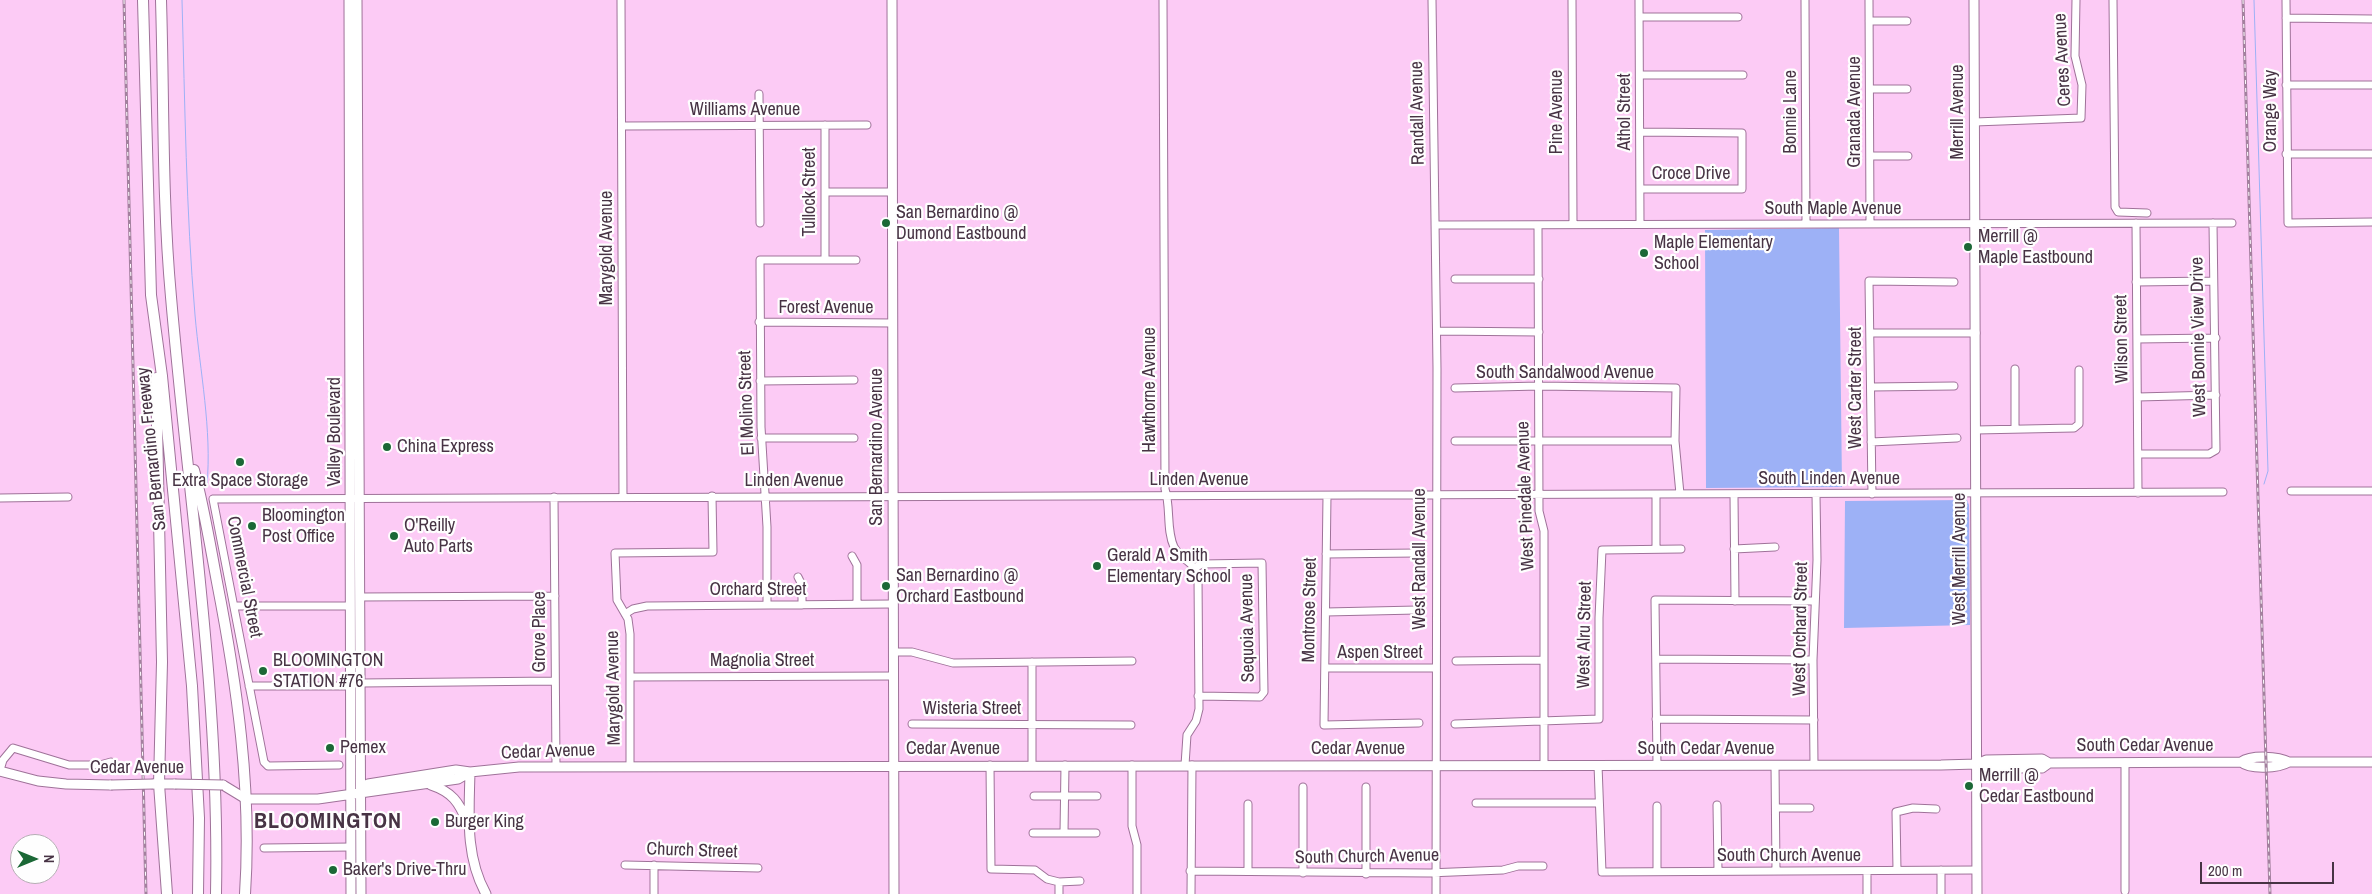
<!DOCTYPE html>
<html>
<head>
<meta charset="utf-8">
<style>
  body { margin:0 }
  #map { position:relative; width:2372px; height:894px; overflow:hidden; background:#fccbf5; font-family:"Archivo Narrow",sans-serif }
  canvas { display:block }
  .north { position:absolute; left:10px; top:834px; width:50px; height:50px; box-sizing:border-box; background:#fefefe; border:1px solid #b5adb4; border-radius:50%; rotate:90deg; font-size:14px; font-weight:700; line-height:20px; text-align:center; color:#473344 }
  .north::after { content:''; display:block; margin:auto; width:18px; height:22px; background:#1b6836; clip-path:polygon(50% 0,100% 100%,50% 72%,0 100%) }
  .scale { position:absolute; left:2200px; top:862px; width:134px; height:22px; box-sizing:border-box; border:2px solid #473344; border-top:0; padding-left:6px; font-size:15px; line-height:18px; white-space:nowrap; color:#473344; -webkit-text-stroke:4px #fefefe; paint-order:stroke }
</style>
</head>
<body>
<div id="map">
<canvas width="2372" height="894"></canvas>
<div class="north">N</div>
<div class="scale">200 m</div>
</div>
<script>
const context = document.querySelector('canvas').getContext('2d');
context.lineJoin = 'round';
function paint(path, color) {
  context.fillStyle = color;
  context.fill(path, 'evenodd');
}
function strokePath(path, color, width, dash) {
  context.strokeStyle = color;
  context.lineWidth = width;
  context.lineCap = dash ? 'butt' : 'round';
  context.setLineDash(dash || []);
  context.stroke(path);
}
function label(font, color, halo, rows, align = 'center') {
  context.font = font + ' "Archivo Narrow",sans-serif';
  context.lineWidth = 4.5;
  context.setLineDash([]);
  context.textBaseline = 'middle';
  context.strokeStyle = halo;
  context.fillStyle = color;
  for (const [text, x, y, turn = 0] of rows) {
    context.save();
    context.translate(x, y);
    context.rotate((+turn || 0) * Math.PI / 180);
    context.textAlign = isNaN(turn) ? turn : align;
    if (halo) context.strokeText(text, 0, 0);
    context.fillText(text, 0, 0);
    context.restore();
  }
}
paint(new Path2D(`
  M1839,228L1842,487L1706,488L1705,230Z
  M1967,500L1969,505L1970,625L1844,628L1845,501Z`), '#9db1f6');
strokePath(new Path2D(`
  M182,0C185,105 186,210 195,315C200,372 212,429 207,485
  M2254,0L2268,471L2264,484`), '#9db1f6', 1);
const minor = new Path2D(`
  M621,0L623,497
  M1163,0L1165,489C1171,507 1166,530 1174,547C1181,560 1195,562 1198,577L1199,709L1196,721L1187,735L1185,765
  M1432,0L1437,368L1436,894
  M1572,0L1573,224
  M1639,0L1640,224
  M1805,0L1806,224
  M1869,0L1870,224
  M2113,0L2115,207L2118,212L2147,213
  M2286,0L2288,223L2372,222
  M1639,17H1738
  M2286,18L2372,19
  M1869,21H1907
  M1640,75H1743
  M2286,85H2372
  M1870,89H1907
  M759,94L760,223
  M1975,122L2081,118L2082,85L2075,56L2076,0
  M825,125V260
  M622,126L867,125
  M1640,132L1742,133V189H1640
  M2286,154H2372
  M1871,156H1908
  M825,192H892
  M2136,223L2138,493
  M1435,225L2232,223
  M1538,226L1539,511L1544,531V765
  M1455,279H1539
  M2136,282L2213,281
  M759,322L893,323
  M1437,331L1539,332
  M1871,333H1976
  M2137,339L2216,338
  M760,381L854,380
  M1872,387L1954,386
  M1455,388L1539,386L1676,388L1675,441L1680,494
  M2138,397L2216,395
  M2015,429V369
  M1976,430L2074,428L2079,424V370
  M761,438H854
  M1455,441H1675
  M1871,442L1957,438
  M2138,454H2209L2216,450L2213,223
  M2291,491H2372
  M1656,494V548
  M1872,494L1869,281L1954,282
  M1734,495L1735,601
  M1327,496L1324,725L1419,723
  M554,497L556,766
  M0,498L68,497
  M1734,549L1775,547
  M1326,554L1417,553
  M852,556L857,565V604
  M1196,567L1202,564L1262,563L1264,692L1260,697L1198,696
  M798,577L802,585V605
  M360,597L555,596
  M767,605V527L761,427L760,260H856
  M234,606H350
  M1326,612L1417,610
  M625,614L633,609L647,606L893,604
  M893,652H912L953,663L1132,661
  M1656,659L1813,660
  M1456,661L1544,660
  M1325,668H1435
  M630,677L894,676
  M361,683L555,681
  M249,686H350
  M1656,719L1814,720
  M912,724L1131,725
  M1455,724L1599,719V618L1602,550L1681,549
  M2125,762V891
  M339,765L268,766L264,762L213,499L2223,492
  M990,765L991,869L1035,870L1047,879L1059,882L1080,881
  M1065,765L1064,833H1096
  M1132,765V826L1137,845V894
  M1598,765L1602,872L1976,870
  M1657,765L1655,600L1814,601
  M1775,765L1776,871
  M1814,765L1813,660L1817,560L1816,494
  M1032,766V662
  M630,767V634L628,619L617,600L615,553L713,552L712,496
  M0,770L3,760L13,748L69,765H100L111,762
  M1303,787V873
  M1366,787V874
  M1034,796H1097
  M1476,803H1599
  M1717,805L1718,871
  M1776,808H1810
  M1033,833H1064
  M264,848L351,847
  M625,865L758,868
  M1897,870L1896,812L1913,808L1936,809
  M1190,871L1428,873L1503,870L1518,866H1543
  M1248,871V804
  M1657,871V806
  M1867,871V894
  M654,894V865
  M1059,894V882
  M1191,894L1192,765
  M1941,894V870`);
const major = new Path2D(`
  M349,0L351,894
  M357,0L361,894
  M892,0L894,894
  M1974,0L1977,894
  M2241,762C2251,770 2278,768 2289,762
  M1977,764L1986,768H2042L2049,763
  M0,771L38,781L66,784L111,785
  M470,772C469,815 465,856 486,894
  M153,784H175
  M223,785L246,799H318L458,779L470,772
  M431,785C452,792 459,802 467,822
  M361,794L368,784L456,770L470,772L519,767L1941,765L1977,764L1986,760L2042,759L2049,763L2241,762C2251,755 2278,756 2289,762H2372`);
const highway = new Path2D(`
  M143,0L151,295L162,376L192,686L199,818L198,894
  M161,0C164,99 162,199 171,297C188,496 220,694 216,894
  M156,378L162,662L159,784L167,894
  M194,470C204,507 210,545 217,582C237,685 252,789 245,894`);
strokePath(minor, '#9f7299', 9);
strokePath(major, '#9f7299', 11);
strokePath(highway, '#9f7299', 12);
strokePath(minor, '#fff', 7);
strokePath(major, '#fff', 9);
strokePath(highway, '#fff', 10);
const rail = new Path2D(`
  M124,0L146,894
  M2243,0L2270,894`);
strokePath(rail, '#a3809e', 3);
strokePath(rail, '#fefefe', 1, [4]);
const majorBridge = new Path2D(`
  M175,784L223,785
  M111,785L153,784`);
strokePath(majorBridge, '#9f7299', 11, []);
strokePath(majorBridge, '#fff', 9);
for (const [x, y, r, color] of [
  [886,223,5,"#1b6836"],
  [1968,247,5,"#1b6836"],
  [1644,253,5,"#1b6836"],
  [387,447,5,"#1b6836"],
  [240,462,5,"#1b6836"],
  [252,526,5,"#1b6836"],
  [394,536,5,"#1b6836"],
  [1097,566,5,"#1b6836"],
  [886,586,5,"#1b6836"],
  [263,671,5,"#1b6836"],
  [330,748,5,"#1b6836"],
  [1969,786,5,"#1b6836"],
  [435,822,5,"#1b6836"],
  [333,870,5,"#1b6836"]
]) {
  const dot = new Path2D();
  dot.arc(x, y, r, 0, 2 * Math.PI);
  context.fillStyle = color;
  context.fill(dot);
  strokePath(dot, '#fefefe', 2);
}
label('18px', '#473344', '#fefefe', [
  ["Ceres Avenue",2063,60,-93],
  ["Williams Avenue",745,110],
  ["Orange Way",2271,111,-90],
  ["Pine Avenue",1557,112,-90],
  ["Athol Street",1625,112,-90],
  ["Bonnie Lane",1791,112,-90],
  ["Granada Avenue",1855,112,-90],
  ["Merrill Avenue",1958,112,-90],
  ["Randall Avenue",1418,113,-91],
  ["Croce Drive",1691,174],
  ["Tullock Street",810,192,-90],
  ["South Maple Avenue",1833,209],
  ["Marygold Avenue",607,248,-90],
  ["Forest Avenue",826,308],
  ["West Bonnie View Drive",2199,337,-91],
  ["Wilson Street",2122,339,-91],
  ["South Sandalwood Avenue",1565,373],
  ["West Carter Street",1856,388,-90],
  ["Hawthorne Avenue",1150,390,-90],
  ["El Molino Street",747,403,-92],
  ["Valley Boulevard",335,432,-90],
  ["San Bernardino Avenue",877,447,-90],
  ["San Bernardino Freeway",152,449,-96],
  ["South Linden Avenue",1829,479],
  ["Linden Avenue",1199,480],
  ["Linden Avenue",794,481],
  ["West Pinedale Avenue",1526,496,-92],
  ["West Randall Avenue",1420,559,-90],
  ["West Merrill Avenue",1960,559,-90],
  ["Commercial Street",244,577,79],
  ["Orchard Street",758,590],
  ["Montrose Street",1310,610,-89],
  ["Sequoia Avenue",1248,628,-91],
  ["West Orchard Street",1801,629,-89],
  ["Grove Place",540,632,-90],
  ["West Alru Street",1585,635,-89],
  ["Aspen Street",1380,653],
  ["Magnolia Street",762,661],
  ["Marygold Avenue",614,688,-91],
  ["Wisteria Street",972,709],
  ["South Cedar Avenue",2145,746],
  ["Cedar Avenue",953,749],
  ["Cedar Avenue",1358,749],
  ["South Cedar Avenue",1706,749],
  ["Cedar Avenue",548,752,-2],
  ["Cedar Avenue",137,768],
  ["Church Street",692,851,2],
  ["South Church Avenue",1789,856],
  ["South Church Avenue",1367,857,-1]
]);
label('18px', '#473344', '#fefefe', [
  ["San Bernardino @",896,213],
  ["Dumond Eastbound",896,234],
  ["Merrill @",1978,237],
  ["Maple Eastbound",1978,258],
  ["Maple Elementary",1654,243],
  ["School",1654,264],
  ["China Express",397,447],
  ["Extra Space Storage",240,481,"center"],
  ["Bloomington",262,516],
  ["Post Office",262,537],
  ["O'Reilly",404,526],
  ["Auto Parts",404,547],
  ["Gerald A Smith",1107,556],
  ["Elementary School",1107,577],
  ["San Bernardino @",896,576],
  ["Orchard Eastbound",896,597],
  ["BLOOMINGTON",273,661],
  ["STATION #76",273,682],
  ["Pemex",340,748],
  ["Merrill @",1979,776],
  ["Cedar Eastbound",1979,797],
  ["Burger King",445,822],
  ["Baker's Drive-Thru",343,870]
], 'left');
context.letterSpacing = '1px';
label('bold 22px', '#473344', '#fefefe', [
  ["BLOOMINGTON",328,822]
]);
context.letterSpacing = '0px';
</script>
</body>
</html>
